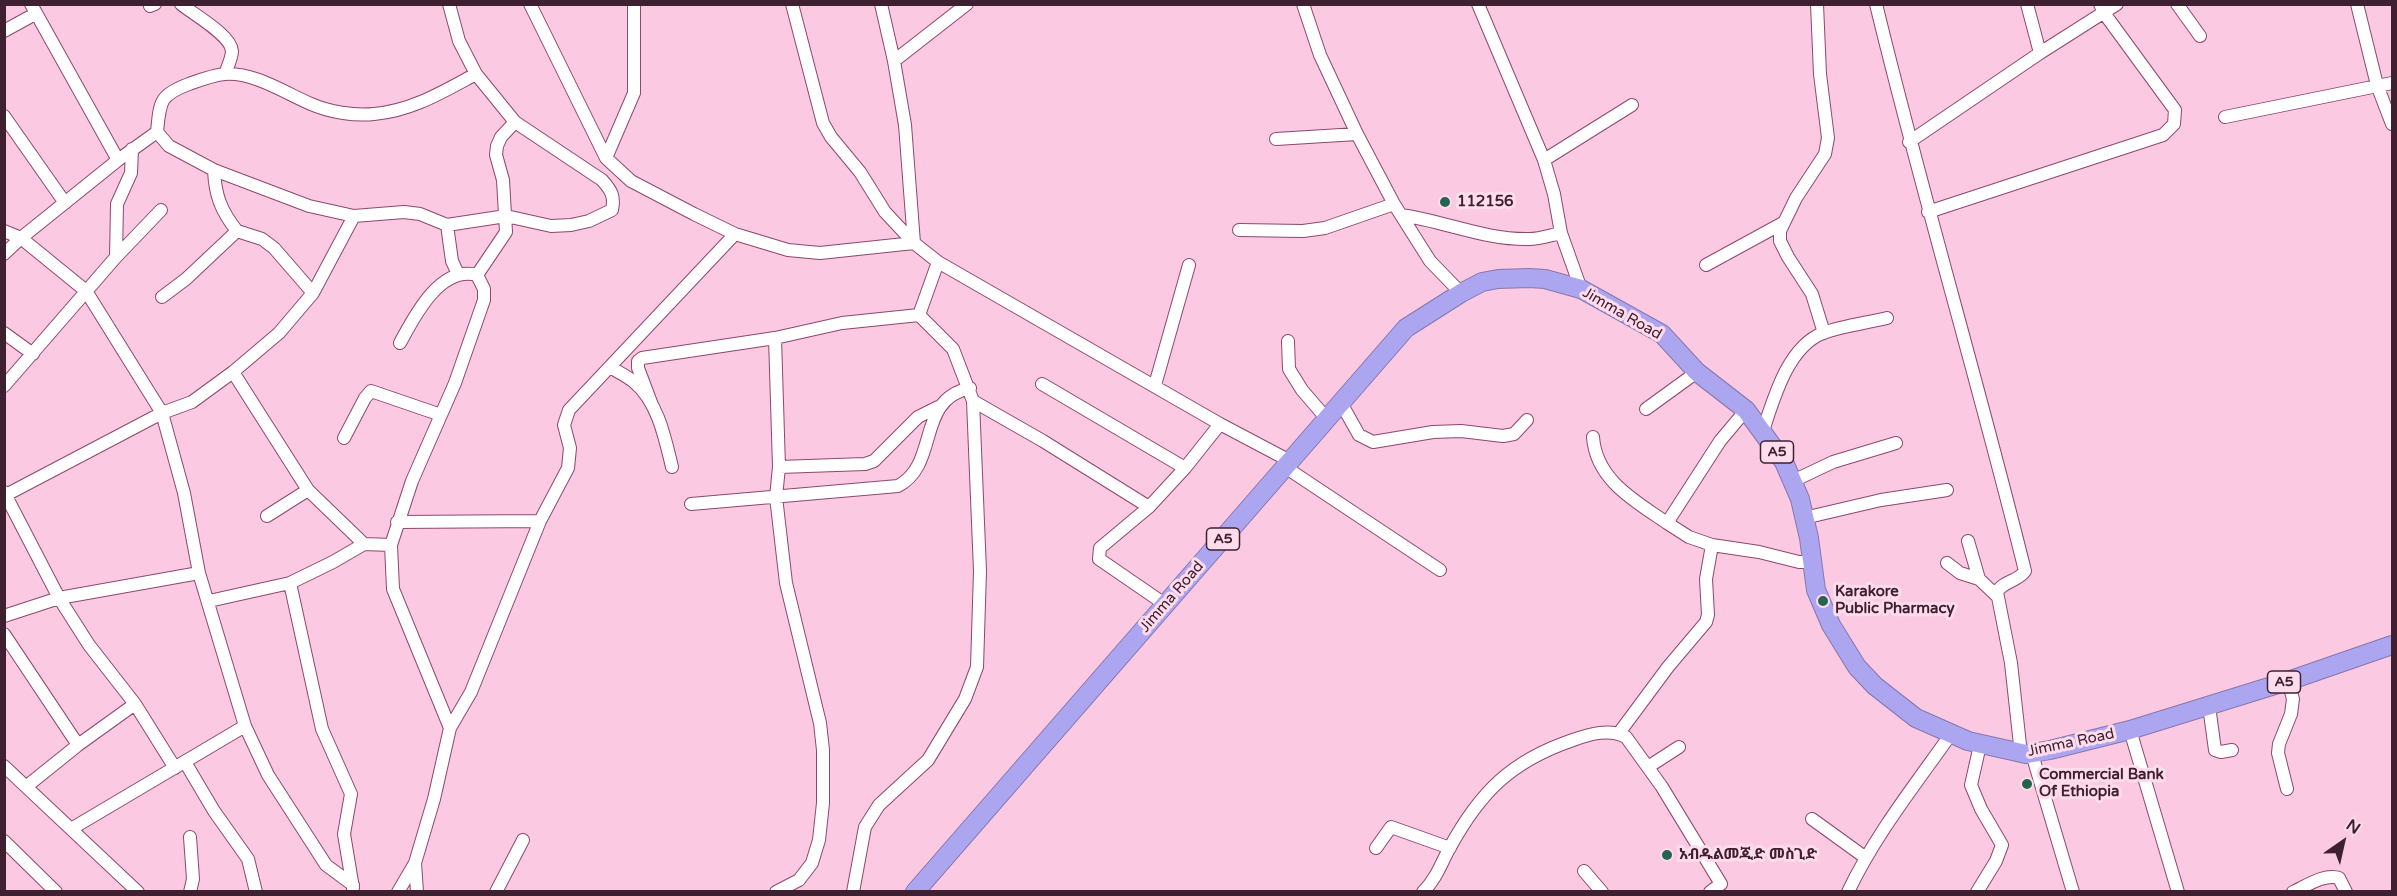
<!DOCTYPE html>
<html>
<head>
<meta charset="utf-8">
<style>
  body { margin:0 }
  #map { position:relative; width:2397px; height:896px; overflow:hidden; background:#fbc9e1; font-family:"Varela Round",sans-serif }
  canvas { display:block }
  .frame { position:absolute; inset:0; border:6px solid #3f2031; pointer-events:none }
  .north { position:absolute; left:2313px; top:812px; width:60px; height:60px; -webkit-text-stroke:4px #fedcec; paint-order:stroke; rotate:34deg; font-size:16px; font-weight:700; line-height:24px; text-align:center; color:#3f2031 }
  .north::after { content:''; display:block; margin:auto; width:21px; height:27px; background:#3f2031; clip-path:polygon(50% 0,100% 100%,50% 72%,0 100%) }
</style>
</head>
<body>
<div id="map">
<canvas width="2397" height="896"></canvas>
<div class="frame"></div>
<div class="north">N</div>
</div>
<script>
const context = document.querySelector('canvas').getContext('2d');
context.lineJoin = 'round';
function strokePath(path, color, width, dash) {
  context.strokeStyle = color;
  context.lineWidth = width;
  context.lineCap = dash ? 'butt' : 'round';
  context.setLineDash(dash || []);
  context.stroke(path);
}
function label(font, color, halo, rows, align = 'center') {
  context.font = font + ' "Varela Round","Noto Sans Ethiopic",sans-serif';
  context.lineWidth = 6;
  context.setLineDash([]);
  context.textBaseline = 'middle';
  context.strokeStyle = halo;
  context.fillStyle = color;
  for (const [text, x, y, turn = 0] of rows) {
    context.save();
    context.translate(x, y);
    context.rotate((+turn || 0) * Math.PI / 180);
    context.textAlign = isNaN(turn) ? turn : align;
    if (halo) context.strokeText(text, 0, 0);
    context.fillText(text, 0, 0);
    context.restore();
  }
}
const minor = new Path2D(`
  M31,4L118,160
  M181,4C193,14 231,35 232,51C232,58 227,68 225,74
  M530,4L606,158
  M634,4V93L606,158L631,181L694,214L735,234L788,250L820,253L914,243
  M792,4L823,123L831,137L860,172L885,212L914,243L938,262L1220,424L1290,461
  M881,4L894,61L905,125L914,243
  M1303,4L1320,55L1357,134L1394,204L1430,261L1461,293
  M1478,4L1544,160L1554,194L1561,233L1581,289
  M1817,4L1820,74L1828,138L1825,154L1796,198L1780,231V241L1788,257L1812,294L1824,333
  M1876,4C1922,194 1978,381 2025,571C2019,581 2003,581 1997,592L2011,663L2021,754
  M2027,4L2040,53
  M2177,4L2200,36
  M2357,4L2377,85L2392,124
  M150,6L155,4
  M4,31L35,14
  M894,61L967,4
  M4,116L65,203
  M2225,117L2392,83
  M157,132C160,102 159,95 189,84C200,80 213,75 225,74C254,72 285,93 311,104C329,112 354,116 374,114C412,111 444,91 476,74
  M1276,139L1357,134
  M1909,142L2040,53L2117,4
  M1544,160L1632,105
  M214,170C215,195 221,211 237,231
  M1928,212L2163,135L2174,124L2175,110L2104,13L2100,4
  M1401,215C1444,221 1485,240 1529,239C1540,239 1551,235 1561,233
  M447,225L452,261L458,274
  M1239,230L1303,231L1325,228L1394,204
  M4,231L21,238L86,291L162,413L184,493L199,573L245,726L268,775L326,865L353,885
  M4,254L21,238L118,160L157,132L169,146L214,170L309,206L354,216L404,212L420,214L447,225L506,216L551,226L571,225L589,221L612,210C615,196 611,190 602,180L515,122L476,74L459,41L449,4
  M116,257L161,210
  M1706,265L1783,223
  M477,275L506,232L503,180L496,155L497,146L501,137L515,122
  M162,297L186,279L237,231L262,239L274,248L313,293
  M4,333L33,354
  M775,338L779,467L776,497L786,583L820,723L823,750V803L819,840L812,863L799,880L776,892
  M1288,341L1289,369L1302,390L1327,419
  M400,343C414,317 440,265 477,275L484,289V300L455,383L412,481L391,545L393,589L450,728
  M610,367C618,372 627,376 634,382C658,402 665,438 672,467
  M233,372L308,490L364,544
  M1042,384L1185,468
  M1155,385L1189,265
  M4,386L116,257L117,204L131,173L132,149
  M973,401L1043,441L1149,507
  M1341,403L1359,435L1373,442L1433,432L1461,431L1503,436L1514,434L1527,420
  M652,405L638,368V361L642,358L775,338L842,323L919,315L938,262
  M1646,409L1697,372
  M1746,410L1720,441L1667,523L1689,537L1712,545L1759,552L1799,562H1811
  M1762,434C1773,401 1787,347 1823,333C1843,326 1866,323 1887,318
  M1593,437C1596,480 1635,501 1667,523
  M344,438L365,398L371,391L441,415
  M779,467L865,464L874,461L918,417L938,407
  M1285,467L1440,570
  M1793,481L1833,462L1896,443
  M4,492L59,598L89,645L135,704L175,768
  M4,496L162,413L192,402L233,372L279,333L313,293L354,216
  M691,504L898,486C940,464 915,400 970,388
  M267,516L308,490
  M1804,518L1881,500L1947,490
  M397,522L540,521
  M1968,541L1979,579
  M1947,563L1960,573L1979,579L1998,597
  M290,583L322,729L351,794L344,834L353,888
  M209,601L290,583L333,562L364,544L391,545
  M1166,605L1099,559L1100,548L1149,507L1185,468L1220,424
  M4,616L59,598L199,573
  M4,634L78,745
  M2209,706L2215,750L2221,752L2232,750
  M2130,730L2178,892
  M1619,733L1668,667L1706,622L1708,615L1706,579L1712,545
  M2032,754L2073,892
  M185,762L214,811L248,859L256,892
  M4,766L138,892
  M1648,767L1679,747
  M27,786L78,745L135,704
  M2287,789L2278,753L2279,744L2291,714L2293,699L2288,681
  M1812,819L1866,858
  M71,829L245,726
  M4,841L56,892
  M1376,848L1391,827L1450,848
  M415,863L417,892
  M1584,871L1602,892
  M190,892L193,879L190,837
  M398,892L415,863L434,799L450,728L471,692L540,521L568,468L570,448L564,425L569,410L735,234
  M496,892L523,840
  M853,892L865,827L879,805L928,760L965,699L977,667L980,571L973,401L953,349L919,315
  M1423,892C1436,879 1441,864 1449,849C1480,792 1511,761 1573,740C1590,734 1610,728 1626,737L1662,787L1721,884L1710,892
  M1848,892C1875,835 1915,785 1951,734
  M1977,892L1996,861L2002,845L1981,809L1971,785L1980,745
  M2293,892C2306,886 2325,873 2339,878L2346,892`);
const highway = new Path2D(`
  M915,892L1406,328L1461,293L1482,282L1498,279L1529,278L1545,279L1581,289L1662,334L1697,372L1746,410L1784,462L1800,499L1809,538L1816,590L1831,625L1857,667L1875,686L1916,718L1968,741L2026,754L2050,750L2130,730L2288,681L2392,645`);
strokePath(minor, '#8f476e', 14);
strokePath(highway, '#8677ae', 20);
strokePath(minor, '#fff', 12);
strokePath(highway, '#aca6f1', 18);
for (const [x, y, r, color] of [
  [1445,202,6,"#27644f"],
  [1823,601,6,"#27644f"],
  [2027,784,6,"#27644f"],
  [1667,855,6,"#27644f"]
]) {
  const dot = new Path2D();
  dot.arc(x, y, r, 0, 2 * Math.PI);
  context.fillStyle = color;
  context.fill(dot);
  strokePath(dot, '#fedcec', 2);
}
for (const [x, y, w] of [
  [1777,452,33],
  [1223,539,33],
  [2284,682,33]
]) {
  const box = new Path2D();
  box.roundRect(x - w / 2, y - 11, w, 22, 4.5);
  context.fillStyle = '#fedcec';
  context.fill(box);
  strokePath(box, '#3f2031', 1.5);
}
label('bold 14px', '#3f2031', null, [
  ["A5",1777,452],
  ["A5",1223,539],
  ["A5",2284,682]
]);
label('bold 15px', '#3f2031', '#fedcec', [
  ["112156",1457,202],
  ["Karakore",1835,592],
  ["Public Pharmacy",1835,609],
  ["Commercial Bank",2039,775],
  ["Of Ethiopia",2039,792],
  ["አብዱልመጂድ መስጊድ",1679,855]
], 'left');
label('15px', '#3f2031', '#fedcec', [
  ["Jimma Road",1622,314,30],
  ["Jimma Road",1172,597,-49],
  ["Jimma Road",2071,743,-12]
]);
</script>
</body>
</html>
